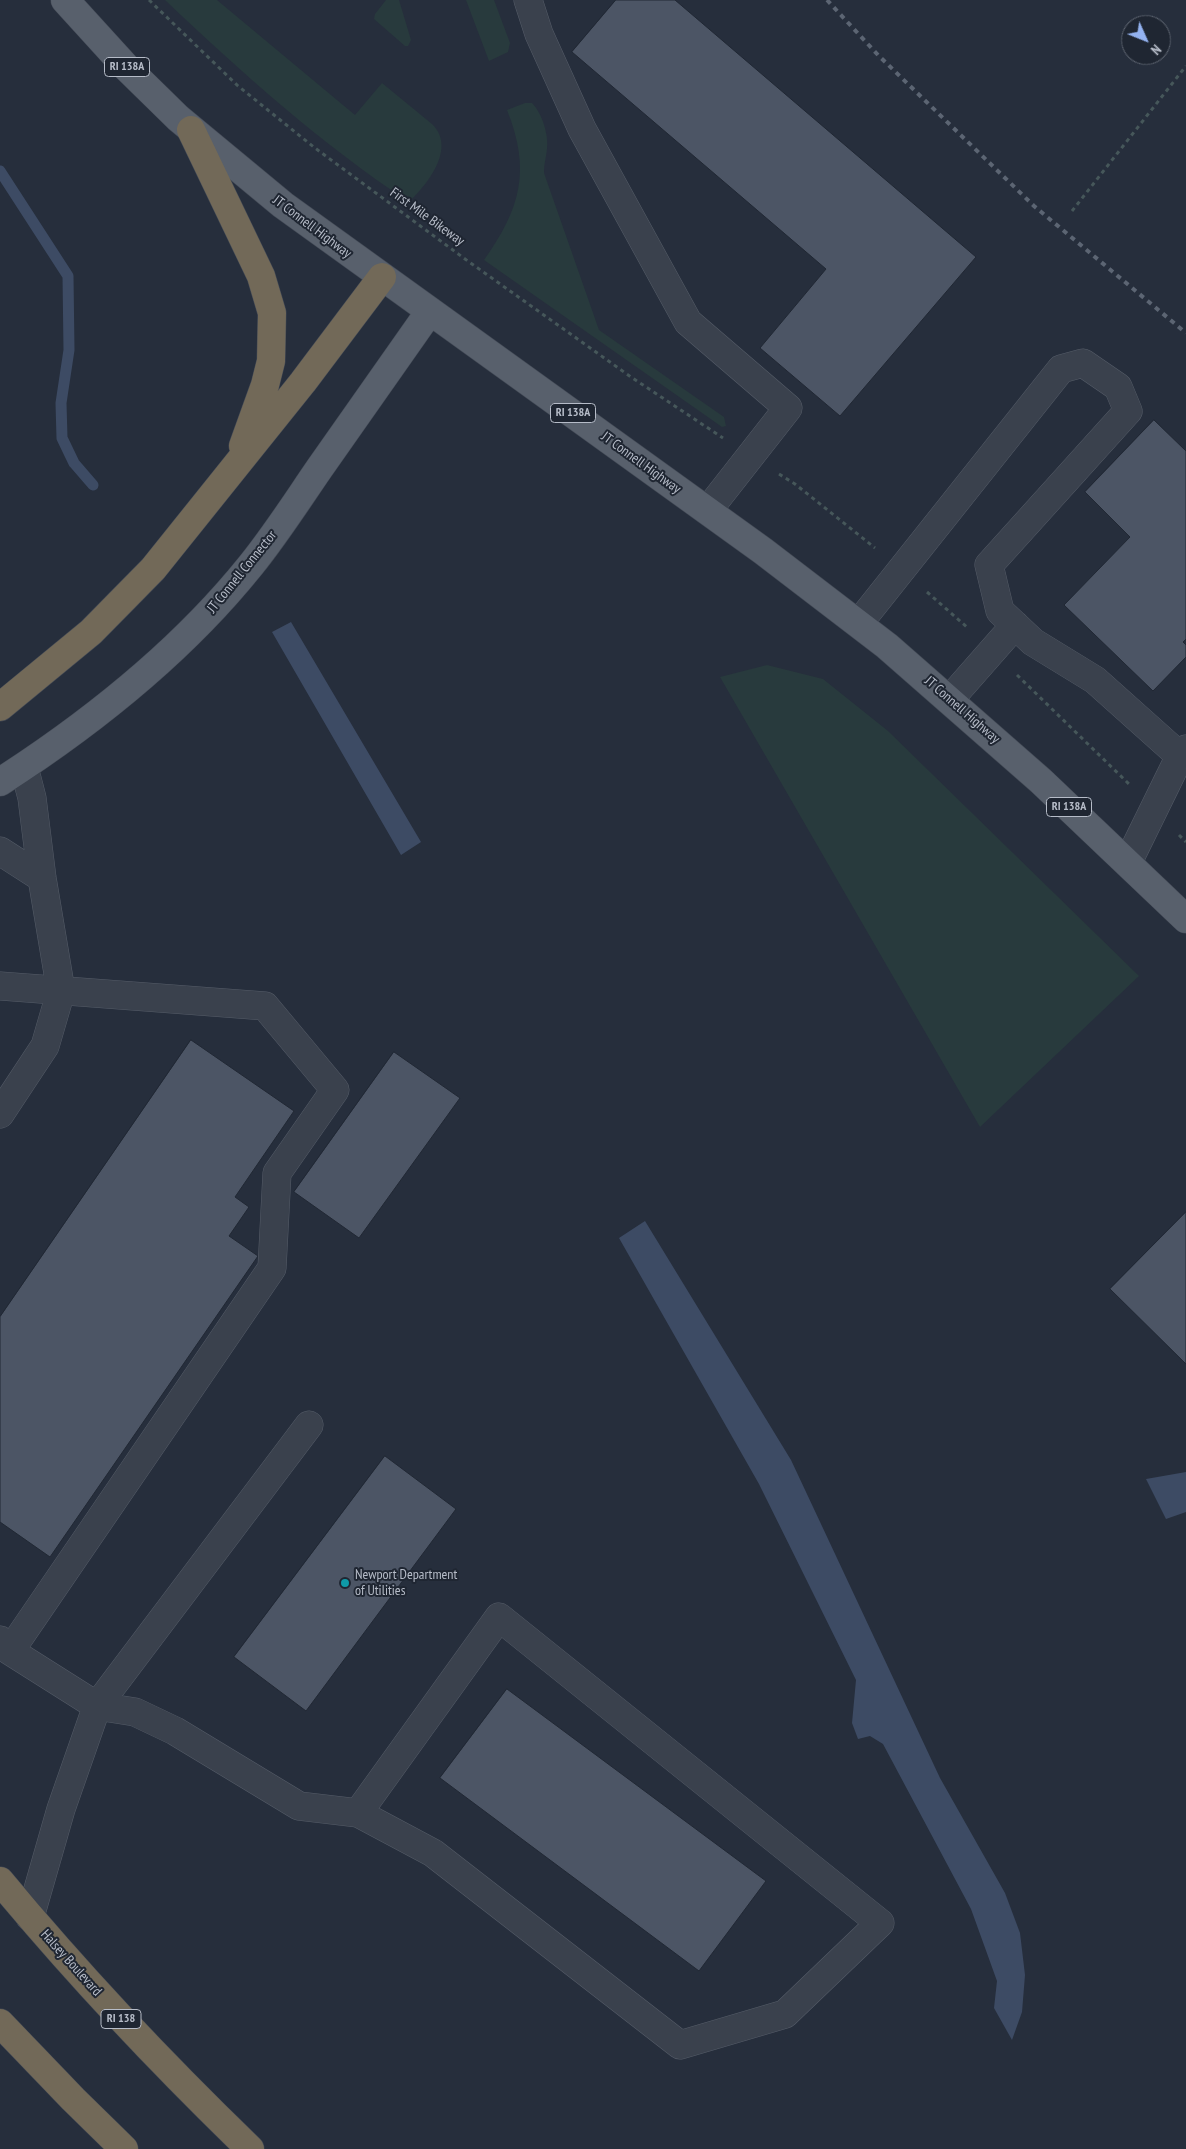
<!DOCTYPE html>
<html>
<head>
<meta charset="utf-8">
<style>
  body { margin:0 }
  #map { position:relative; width:1186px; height:2149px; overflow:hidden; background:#262e3c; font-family:"PT Sans Narrow",sans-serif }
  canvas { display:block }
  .north { position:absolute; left:1121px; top:15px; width:50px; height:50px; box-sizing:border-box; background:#1f2632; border:1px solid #5b626e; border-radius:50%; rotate:134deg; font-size:14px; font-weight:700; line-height:20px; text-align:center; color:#b6bcc8 }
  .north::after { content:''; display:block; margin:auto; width:18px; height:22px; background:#93b2f0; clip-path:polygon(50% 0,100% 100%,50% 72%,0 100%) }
</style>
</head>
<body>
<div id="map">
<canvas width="1186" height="2149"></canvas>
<div class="north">N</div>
</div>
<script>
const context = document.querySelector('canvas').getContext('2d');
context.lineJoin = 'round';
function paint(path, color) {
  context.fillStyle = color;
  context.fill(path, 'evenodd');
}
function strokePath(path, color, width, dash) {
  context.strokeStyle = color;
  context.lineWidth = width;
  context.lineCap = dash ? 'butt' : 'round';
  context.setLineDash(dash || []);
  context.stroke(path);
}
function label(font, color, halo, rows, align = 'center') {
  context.font = font + ' "PT Sans Narrow",sans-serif';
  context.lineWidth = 4;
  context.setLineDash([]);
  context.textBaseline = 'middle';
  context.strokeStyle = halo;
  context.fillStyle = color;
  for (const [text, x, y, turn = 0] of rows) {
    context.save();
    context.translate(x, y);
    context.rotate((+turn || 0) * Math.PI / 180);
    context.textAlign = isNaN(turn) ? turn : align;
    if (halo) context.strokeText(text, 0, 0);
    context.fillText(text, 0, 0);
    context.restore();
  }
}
paint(new Path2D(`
  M165,0H217L355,115L382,83L432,124C457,148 427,185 409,202C320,143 242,73 165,0Z
  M386,0H399L411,40L408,46H405L374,19L375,14Z
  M466,0H494L510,43L508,52L489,61Z
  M525,103H532C542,113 549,135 547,149C546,158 544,164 544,173L599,330L724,417L726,426L722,427L484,260C521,208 531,170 507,110Z
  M767,665L823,679L888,731L1139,976L980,1127L720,677Z`), '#283a3d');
paint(new Path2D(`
  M291,622L421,842L401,855L272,632Z
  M645,1221L791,1460L940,1778L1005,1893L1020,1933L1025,1975L1022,2012L1012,2040L994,2008L997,1981L971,1909L883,1744L870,1736L858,1739L852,1723L856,1680L759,1484L619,1238Z
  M1186,1472V1512L1166,1519L1146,1479Z`), '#3d4b64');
strokePath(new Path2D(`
  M0,171L68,276L69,350L61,403L62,438L74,463L93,485`), '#3d4b64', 11);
const building = new Path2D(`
  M616,0H675L976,257L840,416L760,348L826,269L572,52Z
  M1154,420L1186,451V639L1183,642L1186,645V657L1153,691L1064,605L1130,537L1085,492Z
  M191,1040L294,1111L235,1197L249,1207L229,1236L258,1256L50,1557L0,1522V1317Z
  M394,1052L460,1098L359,1238L294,1192Z
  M1186,1212V1364L1110,1289Z
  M385,1456L456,1509L306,1711L234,1657Z
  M507,1689L766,1881L699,1971L440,1778Z`);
paint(building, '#4c5565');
strokePath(building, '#212834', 1);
const minor = new Path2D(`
  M528,0L539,34L582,129L688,322L788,408L708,510
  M859,623L1061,369L1083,363L1118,387L1128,411L989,565L1000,611L1033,642L1095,680L1180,756L1186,749
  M950,699L1015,625
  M0,851L42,878
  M1128,862L1180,756
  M0,986L265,1006L335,1090L277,1173L272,1268L10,1651
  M0,1114L45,1046L61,991L42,878L32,798L24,767
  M0,1640L10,1651L97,1706L135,1712L175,1731L299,1806L358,1813L433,1853L680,2045L785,2014L880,1923L499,1617L358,1813
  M30,1917L61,1809L97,1706L309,1425`);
const major = new Path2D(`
  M65,0L126,67L178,118L283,205L763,551L887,646L1041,781L1186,919
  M0,782C93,722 182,651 251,565C276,534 297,501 319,469C356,416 393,363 430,311`);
const highway = new Path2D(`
  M191,130L261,276L272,313L271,361L265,385L243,446
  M0,707L91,632L153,569L303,382L382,277
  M0,1881C78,1975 162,2064 250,2149
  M0,2023L73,2099L124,2149`);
strokePath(minor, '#555c68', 29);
strokePath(major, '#434a56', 29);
strokePath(highway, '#424955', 29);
strokePath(new Path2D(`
  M149,0L238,86L315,148L465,259L631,377L723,438
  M1072,211L1186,66
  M779,474L795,484L875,548
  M927,592L968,628
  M1017,675L1129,784
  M1179,835L1186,842`), '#46575a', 3, [4, 4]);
strokePath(minor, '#3a414d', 28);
strokePath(major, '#58606c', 28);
strokePath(highway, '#726958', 28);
strokePath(new Path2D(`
  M827,0L878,55L1034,206L1186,333`), '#5c6573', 4, [5, 5]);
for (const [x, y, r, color] of [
  [345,1583,5,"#0f9aa8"]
]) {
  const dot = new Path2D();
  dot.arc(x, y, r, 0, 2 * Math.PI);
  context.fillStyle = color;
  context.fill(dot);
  strokePath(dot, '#1f2632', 2);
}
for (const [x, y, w] of [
  [127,67,45],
  [573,413,45],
  [1069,807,45],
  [121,2019,40]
]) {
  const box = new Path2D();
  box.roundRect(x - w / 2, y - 9.5, w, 19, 4);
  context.fillStyle = '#1f2632';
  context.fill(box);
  strokePath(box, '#b6bcc8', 1);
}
label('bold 12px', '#b6bcc8', null, [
  ["RI 138A",127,67],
  ["RI 138A",573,413],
  ["RI 138A",1069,807],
  ["RI 138",121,2019]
]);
label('14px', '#b6bcc8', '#1f2632', [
  ["First Mile Bikeway",427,217,36],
  ["JT Connell Highway",312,227,37],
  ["JT Connell Highway",641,463,36],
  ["JT Connell Connector",242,572,-51],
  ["JT Connell Highway",962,710,41],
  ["Halsey Boulevard",71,1963,48]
]);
label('14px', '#b6bcc8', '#1f2632', [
  ["Newport Department",355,1575],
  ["of Utilities",355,1591]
], 'left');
</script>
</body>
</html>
